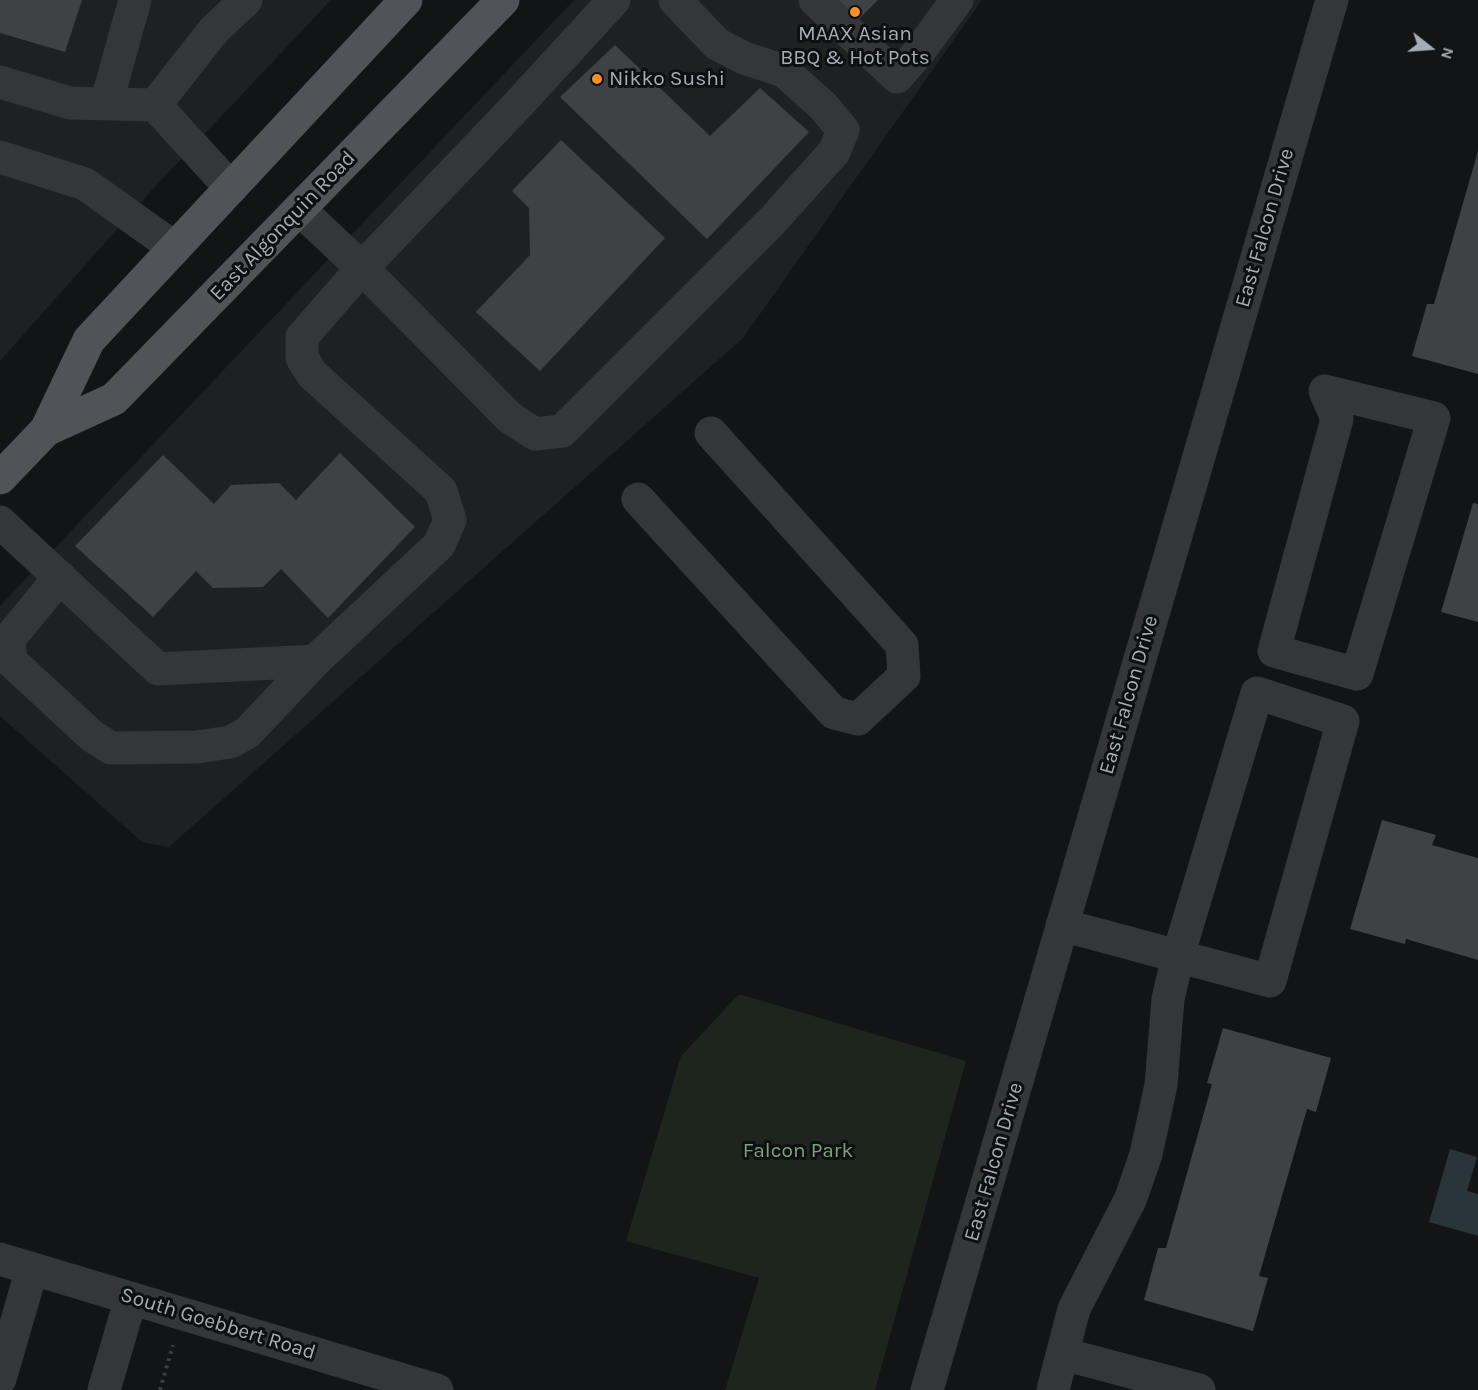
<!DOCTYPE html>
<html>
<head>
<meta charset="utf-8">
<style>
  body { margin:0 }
  #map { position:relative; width:1478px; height:1390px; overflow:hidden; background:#131415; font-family:Karla,sans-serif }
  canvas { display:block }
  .north { position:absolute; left:1400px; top:18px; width:60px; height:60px; -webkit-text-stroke:4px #0e0f10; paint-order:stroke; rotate:107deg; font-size:16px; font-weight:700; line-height:24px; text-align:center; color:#a4adb6 }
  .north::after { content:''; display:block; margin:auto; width:21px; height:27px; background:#a4adb6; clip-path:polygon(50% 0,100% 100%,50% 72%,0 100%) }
</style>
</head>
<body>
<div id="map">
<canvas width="1478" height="1390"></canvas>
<div class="north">N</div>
</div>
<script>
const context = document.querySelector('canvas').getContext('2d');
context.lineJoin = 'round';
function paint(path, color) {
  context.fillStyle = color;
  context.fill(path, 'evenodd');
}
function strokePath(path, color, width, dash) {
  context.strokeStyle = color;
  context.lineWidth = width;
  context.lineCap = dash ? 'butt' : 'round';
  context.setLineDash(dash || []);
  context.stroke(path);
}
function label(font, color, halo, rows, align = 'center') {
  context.font = font + ' Karla,sans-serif';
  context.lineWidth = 6;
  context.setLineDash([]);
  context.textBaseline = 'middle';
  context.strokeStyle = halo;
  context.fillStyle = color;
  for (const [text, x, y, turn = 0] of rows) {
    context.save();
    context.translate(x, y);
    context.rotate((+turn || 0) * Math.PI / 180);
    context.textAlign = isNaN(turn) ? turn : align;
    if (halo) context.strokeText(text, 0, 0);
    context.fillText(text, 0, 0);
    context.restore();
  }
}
paint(new Path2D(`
  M0,0H331L151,191L0,361Z
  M574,0H982L743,338L169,847L142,842L0,716V606Z`), '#1f2022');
paint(new Path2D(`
  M739,994L966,1061L875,1390H725L759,1278L626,1241L681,1056Z`), '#1d251d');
paint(new Path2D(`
  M1450,1149L1477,1157L1467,1191L1478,1194V1236L1429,1222Z`), '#293539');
paint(new Path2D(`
  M0,0H82L65,52L0,33Z
  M832,0H878L855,23Z
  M615,45L710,136L760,88L809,132L707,239L560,97Z
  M561,140L665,238L540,371L476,312L530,255L529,208L512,191Z
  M1478,151V374L1412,356L1427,304H1434Z
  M340,453L415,527L328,618L281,569L263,587L213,588L196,571L153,617L75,546L163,455L214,504L231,485L279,483L296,500Z
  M1473,503L1478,504V622L1441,612Z
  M1382,820L1436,835L1432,845L1478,858V960L1406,939L1405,944L1350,929Z
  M1223,1028L1331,1058L1316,1112L1307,1109L1259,1276L1268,1278L1253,1331L1144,1300L1158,1248H1166L1212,1084L1207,1083Z`), '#3f4245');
strokePath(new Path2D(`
  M160,1390L173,1345`), '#3a3d41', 4, [3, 4.5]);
strokePath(new Path2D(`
  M815,0L897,77L918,53L957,0
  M0,82L70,103L155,105
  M106,104L135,0
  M0,157L85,184L175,248
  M231,188L155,105L214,30L246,0
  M299,209L362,268L513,110L614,0
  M1325,391L1434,418L1357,674L1274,651L1337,419Z
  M638,499L834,713L858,719L904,676L902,645L711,433
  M0,522L158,669L315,661L439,545L450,520L441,491L312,374L302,358V337L362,268L509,417L535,434L562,431L772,221L834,152L843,130L823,106L784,71L744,58L717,44L675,0
  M60,577L9,639L11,661L92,736L111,748L197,747L230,742L247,733L315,661
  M0,1259L437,1390
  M1063,1354L1199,1390
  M0,1379L32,1269
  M104,1390L131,1298
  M927,1390L1332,0
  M1053,1390L1074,1309L1131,1198L1146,1154L1161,1085L1168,999L1178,956L1257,693L1343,721L1270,981L1062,925`), '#34363a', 33);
strokePath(new Path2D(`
  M46,430L114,399L503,0
  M0,478L46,430L89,340L406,0`), '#505459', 33);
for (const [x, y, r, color] of [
  [855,12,6,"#f88f28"],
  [597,79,6,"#f88f28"]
]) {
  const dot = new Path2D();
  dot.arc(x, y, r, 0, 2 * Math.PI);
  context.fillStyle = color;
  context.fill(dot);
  strokePath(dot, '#0e0f10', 2);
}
label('21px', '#a4adb6', '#0e0f10', [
  ["MAAX Asian",855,34],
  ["BBQ & Hot Pots",855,58],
  ["Nikko Sushi",609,79,"left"]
]);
label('21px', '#a4adb6', '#0e0f10', [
  ["East Algonquin Road",283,226,-46],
  ["East Falcon Drive",1265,228,-74],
  ["East Falcon Drive",1129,695,-74],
  ["East Falcon Drive",994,1162,-74],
  ["South Goebbert Road",218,1324,17]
]);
label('21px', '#7fa27b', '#0e0f10', [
  ["Falcon Park",798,1151]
]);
</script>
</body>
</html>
